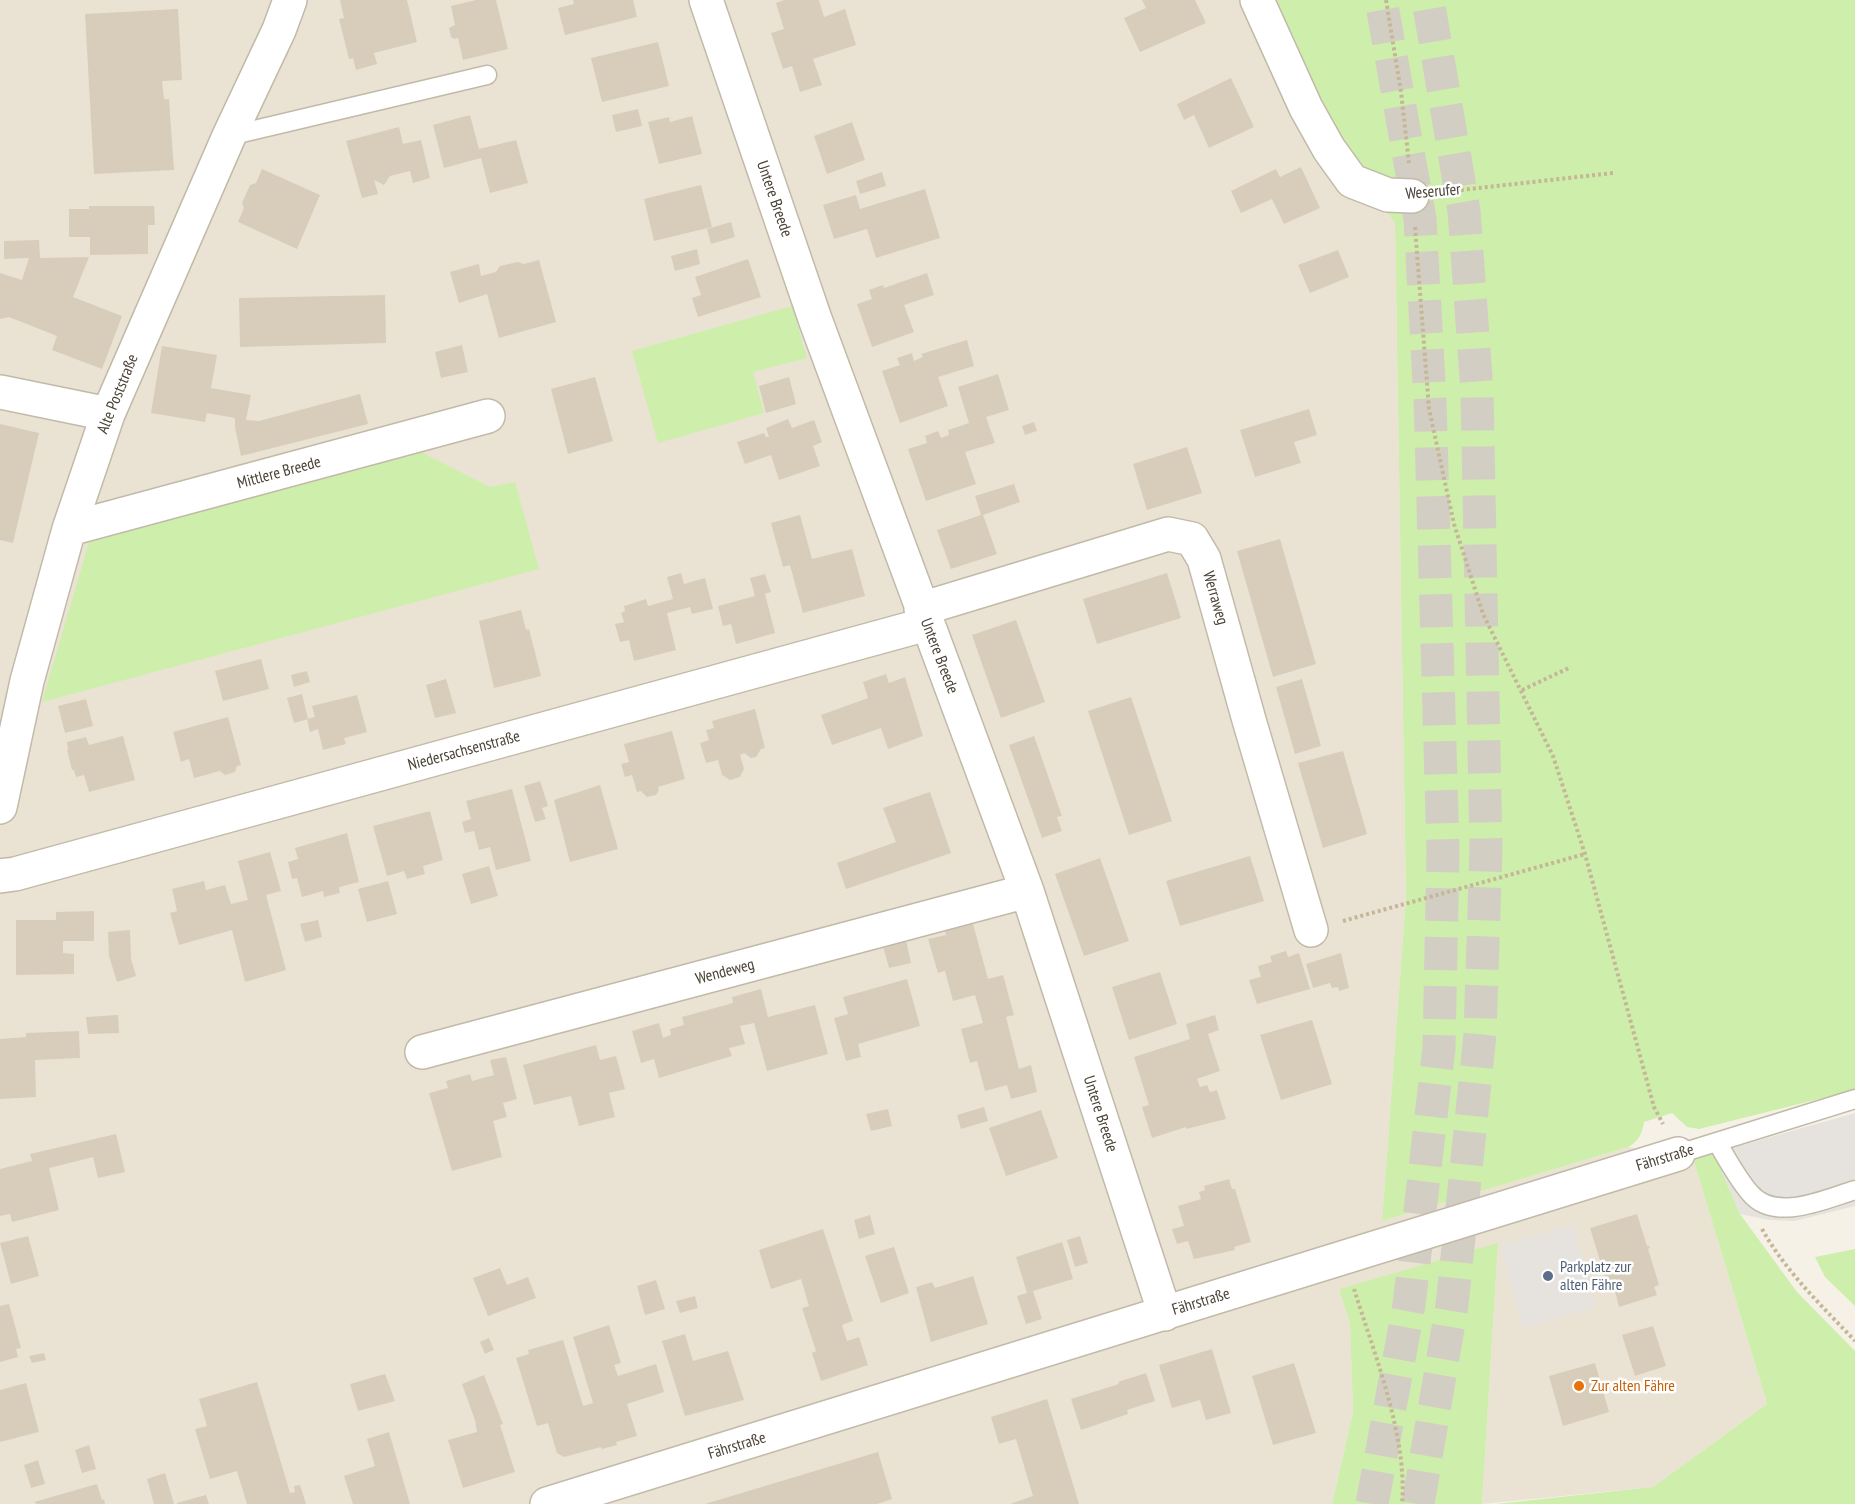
<!DOCTYPE html>
<html>
<head>
<meta charset="utf-8">
<style>
  body { margin:0 }
  canvas { display:block; background:#f5f1e7 }
</style>
</head>
<body>
<canvas width="1855" height="1504"></canvas>
<script>
const context = document.querySelector('canvas').getContext('2d');
context.lineJoin = 'round';
function paint(path, color) {
  context.fillStyle = color;
  context.fill(path, 'evenodd');
}
function strokePath(path, color, width, dash) {
  context.strokeStyle = color;
  context.lineWidth = width;
  context.lineCap = dash ? 'butt' : 'round';
  context.setLineDash(dash || []);
  context.stroke(path);
}
function label(font, color, halo, rows, align = 'center') {
  context.font = font + ' "PT Sans Narrow",sans-serif';
  context.lineWidth = 5;
  context.setLineDash([]);
  context.textBaseline = 'middle';
  context.strokeStyle = halo;
  context.fillStyle = color;
  for (const [text, x, y, turn = 0] of rows) {
    context.save();
    context.translate(x, y);
    context.rotate((+turn || 0) * Math.PI / 180);
    context.textAlign = isNaN(turn) ? turn : align;
    if (halo) context.strokeText(text, 0, 0);
    context.fillText(text, 0, 0);
    context.restore();
  }
}
paint(new Path2D(`
  M0,0H1260L1314,116L1395,223L1406,897L1382,1221L1628,1147L1693,1158L1767,1404L1653,1487L1482,1504L1498,1244L1339,1289L1350,1324L1353,1412L1332,1504H0Z`), '#eae3d4');
paint(new Path2D(`
  M1260,0H1855V1090L1699,1129L1687,1127L1672,1113L1644,1122C1642,1134 1639,1141 1628,1147L1382,1221L1406,897L1395,223L1314,116Z
  M792,306L807,358L753,372L764,413L658,443L632,351Z
  M421,452L490,487L515,482L539,569L42,702L89,542Z
  M1714,1153L1740,1214L1797,1292L1855,1351V1504H1496L1653,1487L1767,1404L1693,1158Z
  M1498,1243L1482,1504H1332L1353,1412L1350,1324L1339,1289Z
  M1855,1249V1306L1825,1277L1815,1257Z`), '#ceeeab');
paint(new Path2D(`
  M1855,1113V1206L1795,1221L1769,1220L1740,1214L1714,1153Z
  M1573,1225L1596,1307L1523,1328L1500,1245Z`), '#e6e3df');
paint(new Path2D(`
  M340,0H407L417,42L374,53L377,64L356,70L353,58L349,59L339,19L344,18Z
  M476,0H496L508,49L463,60L458,38L454,39L451,37L449,28L455,25L451,6Z
  M573,0H633L637,17L565,35L558,8L574,4Z
  M784,0H819L824,17L845,9L856,45L813,59L822,85L800,92L792,66L783,69L771,33L784,29L776,3Z
  M1142,0H1195L1206,23L1140,52L1124,18L1146,8Z
  M178,9L182,80L162,81L164,99H169L174,170L94,174L85,14Z
  M658,42L669,86L602,102L591,58Z
  M1231,78L1254,127L1209,148L1194,115L1184,120L1177,104Z
  M638,109L642,126L616,132L612,115Z
  M470,115L479,149L516,140L528,183L490,193L481,158L444,168L433,125Z
  M692,116L702,154L659,164L648,122L669,117L670,122Z
  M852,122L865,160L827,174L814,136Z
  M399,127L403,144L421,140L430,178L413,183L410,171L390,176L384,185L374,180L378,194L362,198L346,141Z
  M1301,167L1320,208L1284,224L1272,199L1241,213L1231,191L1276,169L1280,177Z
  M262,169L320,195L297,249L238,222L244,208L242,203L250,185L256,183Z
  M882,172L886,186L860,194L856,181Z
  M701,185L712,227L654,241L644,199Z
  M925,189L940,238L876,258L867,229L834,239L823,205L856,195L860,209Z
  M89,206H154L155,225H148V254L90,255V237H69V209H89Z
  M731,222L735,237L711,244L707,229Z
  M39,240L40,258L89,257L73,297L122,316L102,369L52,350L57,336L9,317L0,319V273L22,280L29,258L4,259V241Z
  M697,249L700,264L675,271L671,256Z
  M1338,250L1349,277L1310,293L1298,265Z
  M748,259L761,297L698,317L692,298L701,295L695,277Z
  M539,260L556,322L499,338L487,294L459,303L450,272L479,264L481,276L496,272L500,266L518,262L524,264Z
  M927,273L934,295L904,305L914,332L872,347L857,304L872,299L869,290L883,285L884,288Z
  M385,295L386,343L240,347L239,298Z
  M967,340L974,366L938,377L948,406L900,423L882,371L900,365L897,358L912,353L914,361L923,357L921,354Z
  M462,345L468,372L441,378L435,352Z
  M162,346L217,355L211,388L251,395L246,420L259,421L360,394L368,424L241,456L235,427V418L207,413L205,422L151,413Z
  M998,374L1009,410L986,417L995,443L965,452L976,484L926,501L908,449L927,443L925,436L938,431L941,438L949,435L948,430L969,423L958,387Z
  M595,377L613,441L568,454L551,389Z
  M789,377L796,404L766,413L759,386Z
  M1309,409L1317,435L1294,442L1301,463L1255,477L1240,430Z
  M788,419L792,428L814,420L822,442L813,446L820,466L779,480L771,455L745,464L737,442L764,433L766,437H769L766,428Z
  M1034,422L1037,431L1025,435L1022,426Z
  M0,424L39,433L13,543L0,540Z
  M1187,447L1202,493L1147,510L1133,464Z
  M1014,484L1020,502L983,515L997,554L951,569L937,530L981,515L975,496Z
  M800,515L812,559L852,549L865,596L803,613L790,565L783,567L771,523Z
  M1280,539L1316,664L1273,677L1237,551Z
  M681,573L684,584L705,578L713,609L692,614L690,607L667,613L676,650L634,661L629,640L620,642L615,624L624,622L621,613L625,611L624,606L646,599L648,606L673,599L667,577Z
  M1167,573L1181,618L1097,644L1083,599Z
  M765,574L771,592L765,594L775,633L736,644L731,624L723,626L718,606L755,596L750,578Z
  M521,610L526,630L529,629L541,676L494,688L479,621Z
  M1016,620L1045,702L1001,718L972,635Z
  M261,659L269,689L223,701L215,671Z
  M307,671L310,682L294,687L291,675Z
  M886,674L889,683L905,677L923,736L888,749L881,728L832,745L821,715L868,698L863,682Z
  M446,679L456,713L435,718L426,685Z
  M1302,679L1321,746L1295,754L1276,687Z
  M302,694L308,719L294,723L287,698Z
  M357,695L367,732L344,738L346,744L323,750L318,729L310,732L307,719L315,717L312,706Z
  M1131,697L1172,821L1129,835L1088,711Z
  M86,699L93,726L65,733L58,706Z
  M755,709L765,748L761,749L756,757L751,758L744,753L740,755L744,769L740,777L730,780L722,775L718,760L706,763L700,743L709,740L706,730L714,728L712,721Z
  M228,717L241,765L237,766L235,772L225,775L220,771L194,778L189,759L181,762L173,732Z
  M672,731L685,779L658,787L659,790L656,795L647,797L641,791L637,792L632,775L625,777L621,764L629,762L624,744Z
  M123,736L135,780L89,792L84,775L76,777L74,770H72L67,750H68L67,742L86,737L89,745Z
  M1034,736L1062,816L1057,817L1062,831L1042,838L1009,745Z
  M1343,751L1367,834L1323,848L1298,763Z
  M540,781L548,806L542,808L546,819L535,822L524,786Z
  M600,785L618,849L570,862L554,800Z
  M512,789L531,861L496,870L490,847L479,850L474,831L465,833L462,822L471,819L466,801Z
  M930,792L951,853L846,889L837,863L896,842L883,808Z
  M430,811L443,860L423,866L425,874L407,879L404,871L387,876L373,826Z
  M347,833L359,882L339,887L340,893L324,897L323,891L302,897L297,878L292,879L288,862L298,859L295,848Z
  M270,852L281,891L266,895L286,970L245,982L232,930L179,945L170,913L177,911L172,889L204,881L206,890L225,885L231,904L248,900L238,861Z
  M1250,856L1264,901L1180,926L1166,881Z
  M1100,858L1129,941L1084,956L1055,874Z
  M489,866L498,896L471,904L462,874Z
  M388,881L397,914L367,922L358,889Z
  M94,911V941H63V953L74,954V974L16,975V920H56V912Z
  M970,913L988,979L1003,975L1014,1015L1006,1017L1019,1069L1031,1065L1037,1092L1011,1099L1007,1085L985,1091L977,1061L970,1063L961,1029L983,1023L975,995L953,1001L945,971L938,973L928,939L946,935L942,920Z
  M318,920L322,937L305,942L300,924Z
  M130,930L131,959L136,976L117,982L109,956L108,932Z
  M906,940L911,963L889,968L883,946Z
  M1286,951L1288,957L1299,953L1310,989L1257,1004L1249,980L1261,977L1258,966L1272,962L1270,956Z
  M1341,953L1349,988L1339,991L1338,987L1332,988L1330,983L1313,988L1306,964Z
  M1160,972L1177,1024L1129,1040L1112,987Z
  M907,979L920,1026L858,1044L861,1057L846,1061L834,1018L848,1014L843,997Z
  M761,989L768,1017L815,1005L828,1054L767,1071L754,1023L740,1026L745,1044L729,1048L732,1056L659,1078L654,1059L641,1063L632,1031L659,1023L663,1038L671,1035L670,1029L684,1025L682,1017L733,1003L732,997Z
  M118,1015L119,1033L88,1034L86,1017Z
  M1215,1015L1219,1030L1208,1034L1220,1071L1197,1079L1200,1087L1207,1085L1210,1092L1217,1090L1226,1119L1186,1129V1127L1152,1138L1142,1107L1149,1105L1134,1057L1190,1039L1186,1024Z
  M1312,1020L1332,1084L1281,1100L1260,1035Z
  M79,1031L80,1058L35,1060L36,1097L0,1099V1039L26,1037V1033Z
  M596,1045L600,1060L616,1056L625,1089L609,1093L615,1117L579,1126L571,1096L534,1105L523,1065Z
  M506,1057L517,1099L503,1103L507,1117L493,1121L502,1157L452,1171L429,1093L448,1088L446,1081L470,1074L472,1081L494,1075L490,1060Z
  M984,1107L988,1121L961,1129L957,1115Z
  M888,1109L892,1126L871,1131L866,1114Z
  M1041,1110L1058,1158L1006,1176L989,1128Z
  M116,1134L125,1172L98,1178L93,1157L49,1168L59,1210L12,1222L10,1214L0,1216V1169L32,1161L30,1154Z
  M1229,1179L1232,1189H1235L1251,1242L1234,1247L1235,1250L1194,1259L1188,1241L1177,1244L1172,1229L1184,1226L1178,1206L1201,1199L1199,1192L1205,1190L1204,1186Z
  M1637,1214L1647,1246H1649L1650,1248L1648,1249L1659,1285L1654,1287L1657,1295L1619,1307L1615,1291L1610,1293L1590,1228Z
  M870,1215L875,1234L859,1239L854,1220Z
  M823,1229L853,1321L842,1325L847,1341L859,1337L868,1365L821,1381L812,1353L816,1351L802,1308L809,1306L801,1279L771,1289L759,1250Z
  M28,1236L39,1276L11,1284L0,1243Z
  M1080,1236L1088,1263L1075,1267L1067,1240Z
  M1062,1242L1073,1279L1033,1291L1042,1319L1026,1324L1017,1296L1027,1293L1016,1257Z
  M894,1247L909,1293L881,1303L865,1256Z
  M500,1268L507,1285L528,1277L536,1298L488,1316L473,1278Z
  M973,1276L988,1324L931,1342L916,1287L932,1282L935,1288Z
  M656,1280L665,1309L645,1315L637,1286Z
  M695,1296L698,1308L680,1313L676,1301Z
  M9,1304L21,1348L16,1349L18,1357L0,1362V1306Z
  M609,1325L621,1363L614,1365L618,1376L656,1364L664,1392L627,1404L637,1436L616,1442L617,1445L602,1449L601,1447L564,1457L557,1453L548,1423L537,1426L516,1358L529,1354L528,1350L563,1340L583,1406L593,1403L573,1337Z
  M1653,1326L1666,1366L1635,1376L1622,1335Z
  M685,1334L693,1361L728,1351L744,1400L685,1416L662,1341Z
  M489,1338L494,1350L485,1354L480,1342Z
  M1212,1349L1231,1413L1206,1420L1200,1400L1172,1408L1159,1365Z
  M44,1353L46,1360L32,1363L29,1356Z
  M1294,1363L1316,1433L1273,1445L1252,1376Z
  M1595,1363L1609,1412L1563,1426L1549,1376Z
  M1146,1373L1155,1401L1127,1410L1128,1414L1081,1430L1071,1399L1119,1384L1118,1382Z
  M385,1374L395,1401L358,1411L350,1384Z
  M484,1375L503,1424L500,1425L515,1472L463,1488L448,1440L477,1432L475,1420L462,1384Z
  M257,1382L290,1493L295,1492L294,1486L300,1485L306,1504H247L237,1471L210,1479L195,1429L207,1426L199,1399Z
  M26,1383L39,1432L0,1442V1390Z
  M1047,1399L1079,1504H1010L1033,1496L1016,1439L999,1444L991,1417Z
  M389,1432L410,1504H353L344,1476L375,1466L367,1439Z
  M89,1445L96,1469L82,1473L75,1450Z
  M878,1452L892,1499L877,1504H705Z
  M38,1460L45,1484L31,1488L24,1465Z
  M165,1473L174,1504H154L147,1479Z
  M97,1484L102,1500L104,1499L105,1504H37L34,1502Z
  M206,1495L209,1504H177V1503Z`), '#d8cdbb');
strokePath(new Path2D(`
  M1372,1504L1409,1305L1439,1048L1443,851L1430,400L1420,219L1381,0
  M1418,1504L1452,1305L1480,1034L1486,849L1477,391L1464,211L1428,0`), '#d3cec3', 33, [33, 16]);
const service = new Path2D(`
  M229,136L487,75
  M1717,1142C1727,1159 1737,1178 1750,1193C1775,1223 1825,1199 1855,1190
  M1678,1154L1855,1099`);
const minor = new Path2D(`
  M706,0L815,319L1027,891L1165,1314
  M1257,0L1306,108L1329,149L1352,181L1388,195L1412,196
  M0,392L108,414
  M69,529L488,416
  M921,609L1168,534L1192,539L1204,559L1249,720L1311,930
  M0,807L27,681L69,529L108,414L229,136L279,30L290,0
  M0,876L15,874L927,624
  M422,1052L1027,891
  M547,1504L1678,1154`);
strokePath(service, '#c2baa8', 21);
strokePath(minor, '#c2baa8', 36);
strokePath(new Path2D(`
  M1386,0L1401,92L1409,163
  M1443,192L1613,173
  M1415,227L1429,409L1454,524L1483,614L1553,756L1585,854L1654,1107L1663,1124
  M1522,690L1571,667
  M1343,921L1585,854
  M1762,1229C1786,1272 1822,1306 1855,1341
  M1354,1289C1374,1353 1408,1438 1402,1504`), '#c5b698', 4, [3, 3]);
strokePath(service, '#fff', 18);
strokePath(minor, '#fff', 33);
for (const [x, y, r, color] of [
  [1548,1276,6,"#5c6f8a"],
  [1579,1386,6,"#e8710a"]
]) {
  const dot = new Path2D();
  dot.arc(x, y, r, 0, 2 * Math.PI);
  context.fillStyle = color;
  context.fill(dot);
  strokePath(dot, '#fff', 2);
}
label('16px', '#494235', '#fff', [
  ["Weserufer",1433,192,-5],
  ["Untere Breede",774,199,71],
  ["Alte Poststraße",118,394,-68],
  ["Mittlere Breede",279,473,-15],
  ["Werraweg",1215,598,74],
  ["Untere Breede",939,656,69],
  ["Niedersachsenstraße",464,751,-15],
  ["Wendeweg",725,972,-15],
  ["Untere Breede",1100,1114,72],
  ["Fährstraße",1665,1158,-17],
  ["Fährstraße",1201,1302,-17],
  ["Fährstraße",737,1446,-17]
]);
label('16px', '#4e5e75', '#fff', [
  ["Parkplatz zur",1560,1267],
  ["alten Fähre",1560,1285]
], 'left');
label('16px', '#c56008', '#fff', [
  ["Zur alten Fähre",1591,1386]
], 'left');
</script>
</body>
</html>
